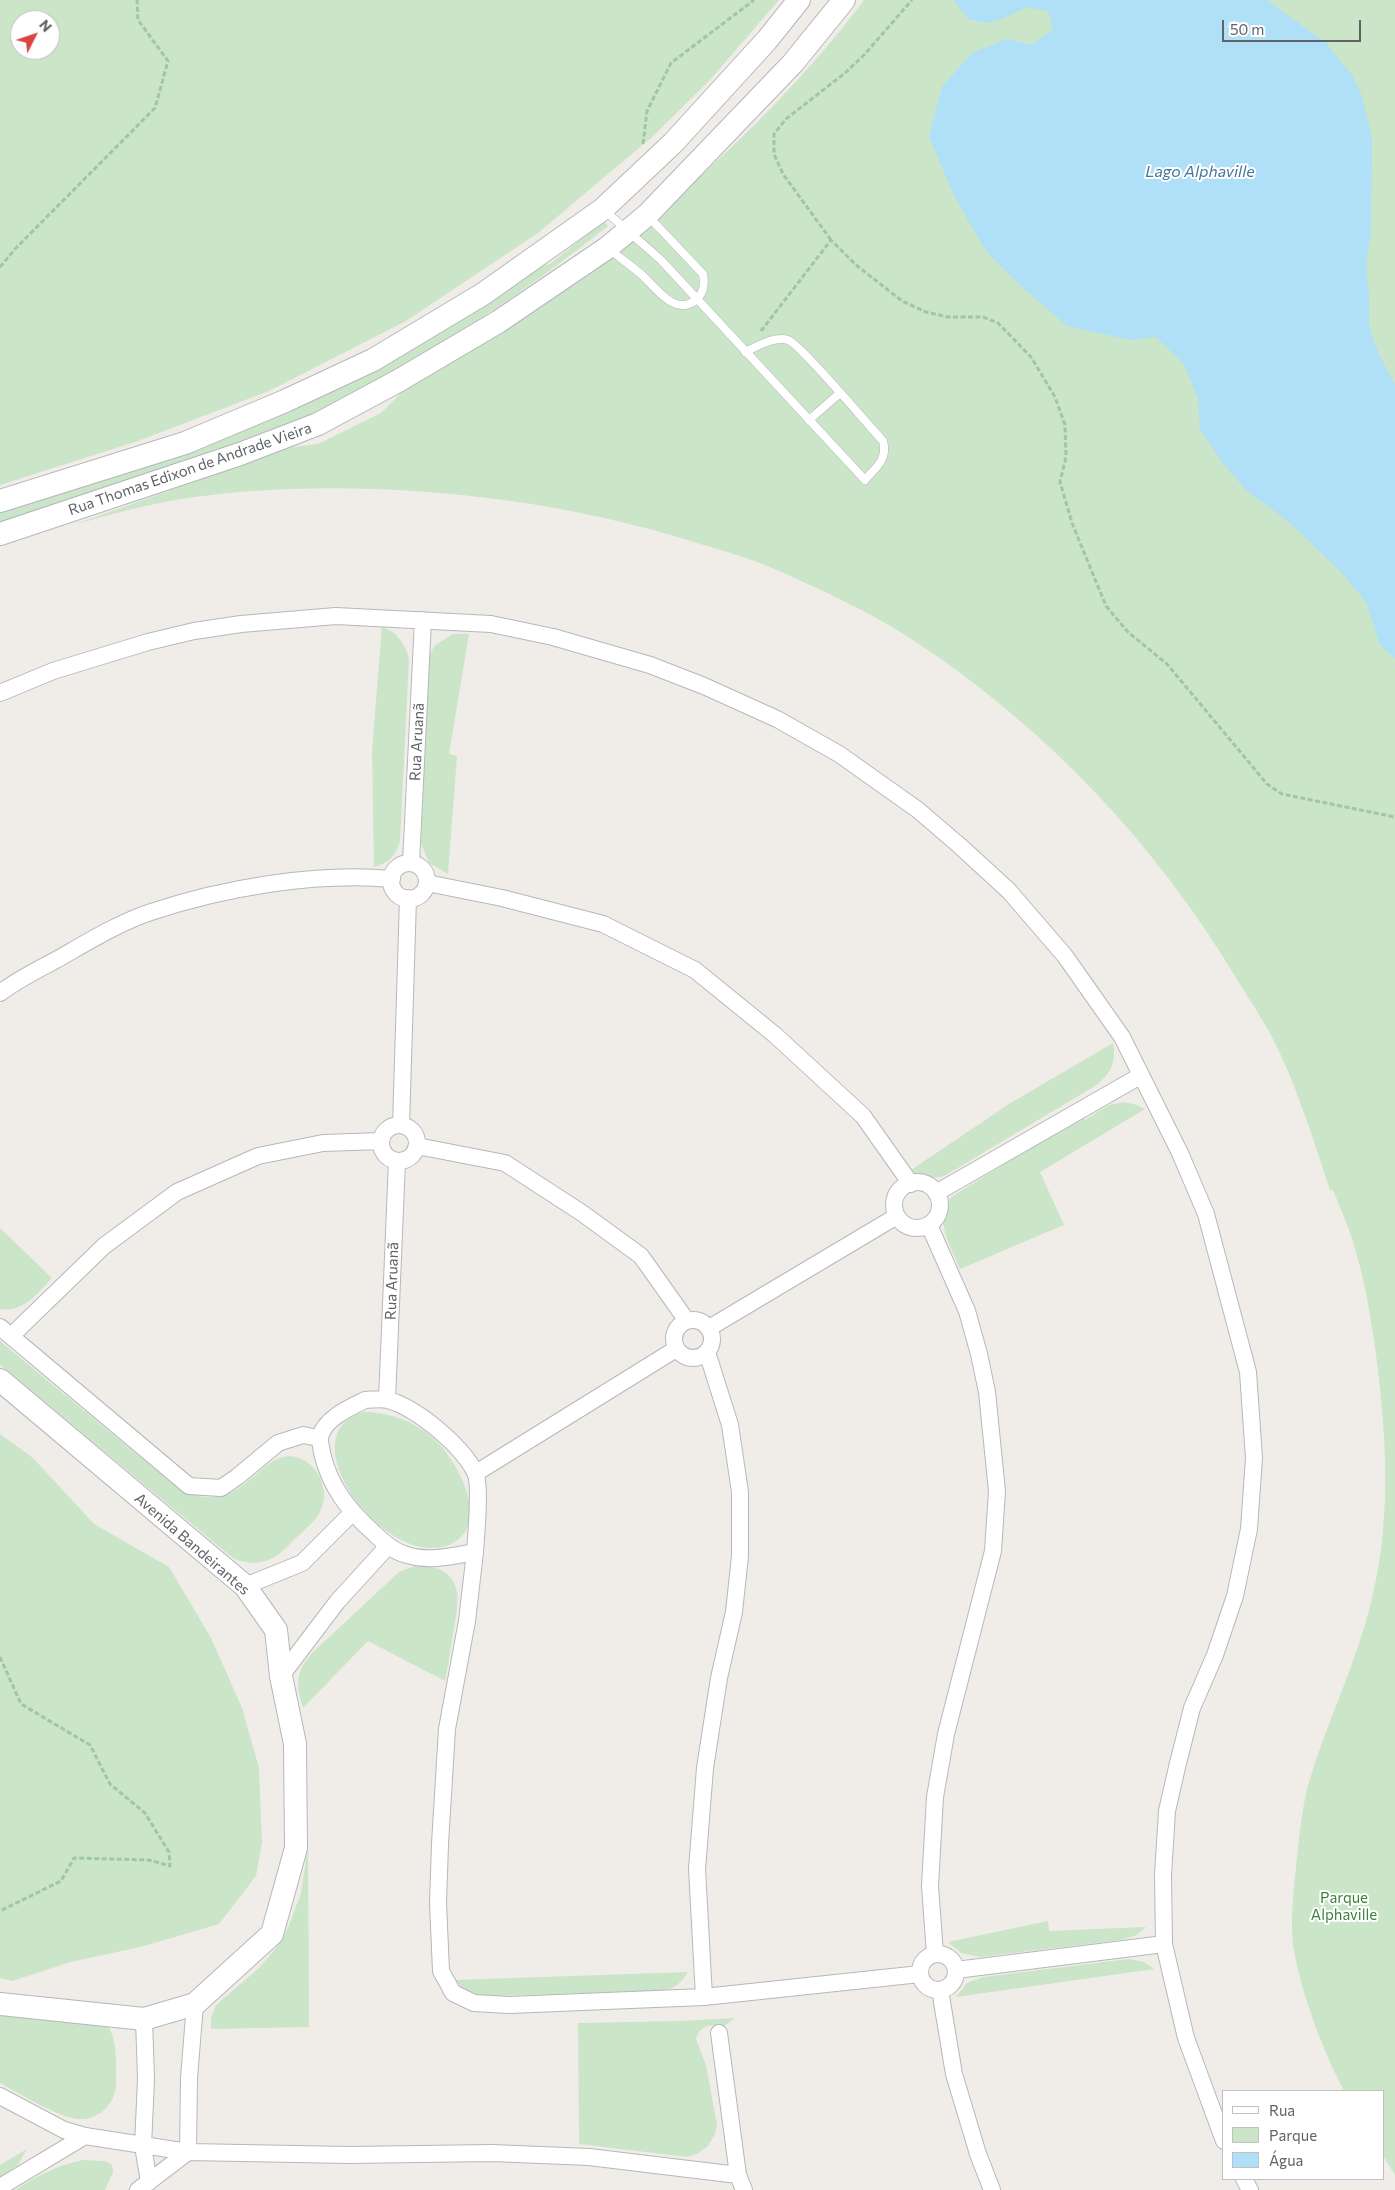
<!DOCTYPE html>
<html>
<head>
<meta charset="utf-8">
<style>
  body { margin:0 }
  #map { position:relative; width:1395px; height:2190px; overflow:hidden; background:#f0ede8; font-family:Commissioner,sans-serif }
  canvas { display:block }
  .legend { position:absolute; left:1222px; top:2090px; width:162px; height:90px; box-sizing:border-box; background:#fff; border:1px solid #bfc1c2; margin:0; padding:6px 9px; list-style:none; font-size:15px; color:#5f6367 }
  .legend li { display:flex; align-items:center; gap:10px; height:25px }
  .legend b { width:25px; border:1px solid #bfc1c2 }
  .north { position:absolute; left:10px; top:10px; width:50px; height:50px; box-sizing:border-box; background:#fff; border:1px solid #bfc1c2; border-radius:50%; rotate:49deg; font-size:14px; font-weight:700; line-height:20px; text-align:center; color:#5f6367 }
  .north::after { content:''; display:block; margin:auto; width:18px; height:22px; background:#db4344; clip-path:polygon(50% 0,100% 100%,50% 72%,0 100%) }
  .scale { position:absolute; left:1222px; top:20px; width:139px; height:22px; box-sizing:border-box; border:2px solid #5f6367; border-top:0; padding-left:6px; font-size:15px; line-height:18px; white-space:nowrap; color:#5f6367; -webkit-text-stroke:4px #fff; paint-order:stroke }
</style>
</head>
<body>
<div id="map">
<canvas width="1395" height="2190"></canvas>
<ul class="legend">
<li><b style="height:6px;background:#fff"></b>Rua</li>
<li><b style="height:14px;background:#cae5c7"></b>Parque</li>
<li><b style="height:14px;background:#b0dff8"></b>Água</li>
</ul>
<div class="north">N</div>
<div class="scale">50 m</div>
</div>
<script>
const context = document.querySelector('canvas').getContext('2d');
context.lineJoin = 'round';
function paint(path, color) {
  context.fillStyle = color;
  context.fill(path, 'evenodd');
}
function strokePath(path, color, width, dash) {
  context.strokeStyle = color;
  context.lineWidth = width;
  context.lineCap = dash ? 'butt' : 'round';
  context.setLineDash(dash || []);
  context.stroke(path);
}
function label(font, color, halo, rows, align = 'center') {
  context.font = font + ' Commissioner,sans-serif';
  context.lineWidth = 4;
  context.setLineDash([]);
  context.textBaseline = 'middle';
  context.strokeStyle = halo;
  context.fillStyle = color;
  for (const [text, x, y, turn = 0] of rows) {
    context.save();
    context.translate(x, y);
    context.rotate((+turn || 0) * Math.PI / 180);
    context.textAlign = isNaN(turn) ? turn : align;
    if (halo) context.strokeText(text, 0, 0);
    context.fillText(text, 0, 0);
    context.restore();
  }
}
paint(new Path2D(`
  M0,0H779L709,81L652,137L538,233L406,321L269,391L138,441L0,485ZM20,20H50V50H20Z
  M864,0H1395V2175L1384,2157V2091H1344C1322,2048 1303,1998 1294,1951C1289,1919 1295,1880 1298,1848C1301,1825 1303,1801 1310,1779C1329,1717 1359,1657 1373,1594C1392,1513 1386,1429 1375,1347C1370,1312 1364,1277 1353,1242C1348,1225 1340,1207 1333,1190H1330C1313,1138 1296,1084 1271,1035C1261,1017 1249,999 1238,981C1156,844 1047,728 913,640C872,613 818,588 772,568C748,558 722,550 697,543C634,523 570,509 504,500C400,486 285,483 181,499C144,505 109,515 73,525L205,478L284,448L318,444L381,413L406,388L535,305C575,291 607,258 639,230C722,159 798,88 864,0Z
  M604,221L608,226C498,313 380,389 249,441C226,450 203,456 180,464C120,483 59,501 0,522V509L150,464L532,268L550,264Z
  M382,627C397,632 405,643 409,659L400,841C397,854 388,864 374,867L372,751Z
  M453,634H469L449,754L457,756L448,874L429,863L421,843L428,660L434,646Z
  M1113,1043C1117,1062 1110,1075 1095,1086L946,1175C935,1180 921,1178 911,1170L1009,1104Z
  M1124,1102L1137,1105L1145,1109L1040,1172L1064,1225L960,1269C951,1246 933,1221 951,1197L1083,1116L1085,1120L1109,1105Z
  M0,1228L52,1278C38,1293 23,1313 0,1309Z
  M0,1341L176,1487C249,1527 259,1435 305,1461C322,1471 330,1496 319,1514C313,1524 301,1532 293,1541C287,1547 280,1554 273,1558C260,1565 245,1564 233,1558L0,1365Z
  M364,1412C389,1412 415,1422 433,1438C457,1459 494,1526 449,1545C384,1570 285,1433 364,1412Z
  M0,1434L33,1458L94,1524L169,1567L211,1638L242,1708L259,1768L262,1842L256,1876L219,1924L144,1946L71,1962L12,1981L0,1978Z
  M417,1565C467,1568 459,1600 453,1635C450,1651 448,1666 445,1681L368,1641L303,1708C296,1684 295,1674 311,1654L399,1572Z
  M308,1847L309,2027L211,2029V2018L216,2005L259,1968L276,1948L288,1928L301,1893Z
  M1048,1921L1049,1931L1146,1927L1137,1935L1120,1940L980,1957L961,1953L948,1942Z
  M1129,1959L1144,1962L1154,1969L956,1997L967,1983L983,1977Z
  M688,1972C681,1985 671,1990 656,1992L481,1996L463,1989L455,1980Z
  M0,2011L107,2024C117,2040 116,2058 116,2076C117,2089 114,2101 104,2110C97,2116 88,2120 80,2119C60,2119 19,2093 0,2083Z
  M735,2018L721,2028C710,2022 699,2027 696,2039L706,2065L717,2125L715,2134L708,2146L697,2154L687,2157L579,2144L578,2023L680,2021Z
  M27,2149L18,2165L0,2177V2165Z
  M83,2160L105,2161L112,2165L113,2172L105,2190H15C37,2176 57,2165 83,2160Z`), '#cae5c7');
paint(new Path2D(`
  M953,0H1267L1326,43L1352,75L1362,96L1372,139L1371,231L1366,266L1369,294V326L1380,357L1395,384V658L1380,645L1366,602L1341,572L1289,522L1247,491L1222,462L1200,429L1198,399L1184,364L1156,337L1130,340L1067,326L1020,285L986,251L954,196L929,136L942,87L972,53L1007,39L1032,45L1053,29L1048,11L1027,7L1002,19L986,23L968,19Z`), '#b0dff8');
const lane = new Path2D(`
  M604,210L661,260L865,480C876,467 888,460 883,441C869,426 800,344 788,340C774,336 758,346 745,352
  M609,249C620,258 632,266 643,276C656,288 676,318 697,299C704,292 705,282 703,274L648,216
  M809,420L840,393`);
const street = new Path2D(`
  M0,693L53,671L148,642L194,631L241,624L336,616L491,624L553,637L650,665L704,686L777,719L839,754L918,810L960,846L1009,891L1065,956L1122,1037L1180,1153L1206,1214L1248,1372L1254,1458L1249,1529L1235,1596L1215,1655L1192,1708L1178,1763L1167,1811L1163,1875L1164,1944L1186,2038L1224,2141
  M411,863L423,620
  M391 881a18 18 0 1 1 36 0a18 18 0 1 1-36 0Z
  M427,883L502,898L603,924L695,970L775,1035L863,1116L911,1184
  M0,993C17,980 37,970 56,960C86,943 118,923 151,912C223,888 316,872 392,879
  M381 1143a18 18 0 1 1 36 0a18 18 0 1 1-36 0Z
  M401,1125L408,898
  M417,1146L505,1163L582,1213L641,1256L687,1321
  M894 1205a23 23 0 1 1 46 0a23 23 0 1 1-46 0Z
  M936,1193L1140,1076
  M929,1225L967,1311L979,1354L987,1392L997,1491L993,1551L946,1734L935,1797L930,1886L935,1954
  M674 1339a19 19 0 1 1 38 0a19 19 0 1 1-38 0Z
  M0,1327L189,1486L221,1488L237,1477L278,1443L303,1435L319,1438
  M709,1328L897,1216
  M11,1336L104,1246L177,1192L258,1156L323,1143L381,1141
  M365,1400C372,1400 381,1398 388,1400C417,1408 461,1445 475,1472C481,1484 476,1537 475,1552C453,1556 429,1562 407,1555C394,1552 384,1543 375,1534C349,1511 330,1487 322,1453C322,1448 319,1442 320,1438C323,1419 351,1407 365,1400Z
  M387,1400L397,1161
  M476,1473L676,1349
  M475,1552L467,1621L447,1729L440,1844L438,1903L441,1971L453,1993L474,2003L509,2005L704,1997L920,1974
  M245,1586L302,1563L352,1513
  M281,1676L337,1602L388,1546
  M920 1972a18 18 0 1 1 36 0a18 18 0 1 1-36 0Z
  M956,1970L1164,1944
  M940,1990L954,2074L978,2154L992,2190
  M704,1997L697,1869L705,1768L719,1678L734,1612L740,1556V1492L730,1425L707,1352
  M144,2019L146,2079L143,2146L149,2182
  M719,2033L738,2175L744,2190
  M0,2096L64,2130L85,2136L188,2152L349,2155L492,2153L589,2157L738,2175
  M1244,2179L1250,2190
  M0,2187L85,2136
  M138,2190L188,2152L189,2078L195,2004`);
const secondary = new Path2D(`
  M0,501L185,443L285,401L373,360L483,294L603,209L673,143L767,40L799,0
  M0,534L240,454L318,424L398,381L498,322L607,248L647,215L793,63L844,0
  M0,1380L245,1586L276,1630L281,1676L295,1744L296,1848L272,1934L195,2004L144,2019L0,2004`);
strokePath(lane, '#b5b8bb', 9);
strokePath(street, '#b5b8bb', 18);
strokePath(secondary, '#b4b7bb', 24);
strokePath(new Path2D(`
  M643,144L647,111L671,63L754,0
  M831,240L783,174L774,154V134L786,119L845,73L864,55L912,0
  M0,267L15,249L155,108L168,61L138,20L137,0
  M761,331L831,240L856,265L902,301L926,312L948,317H983L998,323L1031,357L1055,397L1065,425L1066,457L1060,482L1072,523L1106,606L1128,632L1167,664L1267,784L1282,794L1395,817
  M0,1657L21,1704L90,1745L110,1784L145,1813L169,1852L170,1866L149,1860L74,1858L61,1881L0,1911`), '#a0c6a8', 3, [5, 2.5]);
strokePath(lane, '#fff', 8);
strokePath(street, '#fff', 16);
strokePath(secondary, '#fff', 22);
label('15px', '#5f6367', '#fff', [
  ["Rua Thomas Edixon de Andrade Vieira",190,469,-19],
  ["Rua Aruanã",417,742,-87],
  ["Rua Aruanã",392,1281,-88],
  ["Avenida Bandeirantes",192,1544,41]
]);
label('15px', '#40803d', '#fff', [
  ["Parque",1344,1898],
  ["Alphaville",1344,1915]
]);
label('italic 16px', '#467699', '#fff', [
  ["Lago Alphaville",1200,172]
]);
</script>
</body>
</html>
